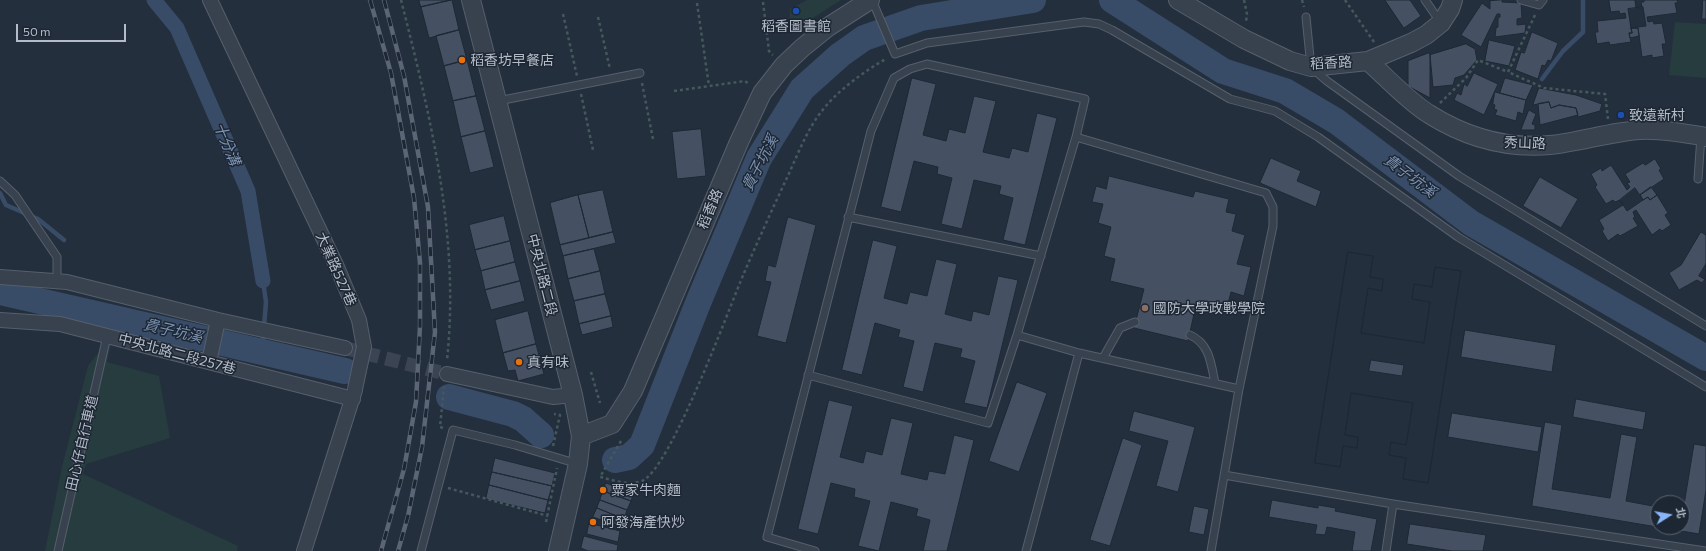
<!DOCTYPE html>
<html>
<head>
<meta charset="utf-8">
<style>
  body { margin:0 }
  #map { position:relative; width:1706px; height:551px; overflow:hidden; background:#242f3e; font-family:Commissioner,"Noto Sans TC",sans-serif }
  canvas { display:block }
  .north { position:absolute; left:1650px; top:495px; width:40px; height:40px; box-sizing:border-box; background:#1d2633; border:1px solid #59626f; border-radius:50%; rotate:79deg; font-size:11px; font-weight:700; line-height:16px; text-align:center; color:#b4bcc9 }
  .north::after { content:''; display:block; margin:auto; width:14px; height:18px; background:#8ab4f8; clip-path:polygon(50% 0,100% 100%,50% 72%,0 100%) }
  .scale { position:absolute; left:16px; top:24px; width:110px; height:18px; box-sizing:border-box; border:2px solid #b4bcc9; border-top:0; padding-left:5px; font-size:12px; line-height:14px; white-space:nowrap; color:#b4bcc9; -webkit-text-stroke:3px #1d2633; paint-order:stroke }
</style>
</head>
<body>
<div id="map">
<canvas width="1706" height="551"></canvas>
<div class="north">北</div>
<div class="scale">50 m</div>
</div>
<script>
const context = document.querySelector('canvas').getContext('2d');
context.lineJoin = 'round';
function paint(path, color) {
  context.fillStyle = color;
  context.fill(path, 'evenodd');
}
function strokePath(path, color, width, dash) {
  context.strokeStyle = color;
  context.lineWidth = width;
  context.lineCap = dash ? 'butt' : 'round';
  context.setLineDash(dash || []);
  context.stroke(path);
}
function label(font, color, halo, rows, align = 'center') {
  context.font = font + ' Commissioner,"Noto Sans TC",sans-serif';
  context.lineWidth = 3;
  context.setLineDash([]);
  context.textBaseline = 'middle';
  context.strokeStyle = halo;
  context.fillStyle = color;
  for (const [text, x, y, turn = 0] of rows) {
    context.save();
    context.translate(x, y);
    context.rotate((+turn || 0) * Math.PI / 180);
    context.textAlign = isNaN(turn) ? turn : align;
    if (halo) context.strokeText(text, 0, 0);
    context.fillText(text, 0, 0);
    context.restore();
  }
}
paint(new Path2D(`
  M807,0H841L789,33L790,9Z
  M1675,22L1706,24V78L1669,75Z
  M111,344L107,362L159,376L170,438L86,464L83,474L238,546L237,551H45L62,467L88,366L98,353Z`), '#263c3f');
strokePath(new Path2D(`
  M920,12H923L924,18
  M1542,79L1563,51L1583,32V0
  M0,193L6,205L38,219L64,240
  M262,351L266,302L263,281`), '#394c67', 4.5);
strokePath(new Path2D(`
  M154,0L177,28L248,191L263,281`), '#394c67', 15);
strokePath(new Path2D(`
  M1112,0L1223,71L1285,91L1336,121L1471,223L1706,358
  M0,292L345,371
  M449,397L513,414L523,419L541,435
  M615,460L629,457L642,445L698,303L759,158L802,89L840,55L864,38L921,18L1033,0`), '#394c67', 26);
const building = new Path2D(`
  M419,0H451L421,7Z
  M452,0L459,30L429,38L421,7Z
  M1385,0H1410L1421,16L1404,28Z
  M1502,0V2L1521,3L1522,18L1517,19V25L1526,24L1525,33L1495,37L1496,28L1498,27V18L1500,17V14H1497L1481,47L1461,35L1482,3L1490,9V1Z
  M1609,0H1635L1636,8H1642L1641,2H1644V0H1677L1678,3H1675L1677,13L1647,17L1648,22L1653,21L1654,24L1662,23L1666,44H1662L1664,56L1652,58V55L1642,57L1638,28H1631L1632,33H1629L1631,42L1610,45L1609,42L1597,44L1595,32H1598L1597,21L1626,18L1625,13L1620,14L1619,11L1611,12Z
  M1703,0H1706V19H1702Z
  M1643,7L1646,26L1631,28L1628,9Z
  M1631,28H1638L1639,36L1630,38L1629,33H1632Z
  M459,30L467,60L444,66L436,36Z
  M1532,32L1558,43L1551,61L1548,60L1545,66L1542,65L1538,79L1515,70L1521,52L1524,53Z
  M1489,40L1515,46L1509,66L1485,61Z
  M1466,44L1475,49L1477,60L1464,75L1455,78L1453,85L1433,87L1430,55Z
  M1429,53L1430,55V98L1408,86V61Z
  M467,60L476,96L453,101L444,66Z
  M1474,73L1498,84L1484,115L1454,100L1457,93L1461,95L1464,84L1467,86Z
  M912,78L936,84L923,135L946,141L949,129L965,133L974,96L996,101L983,152L1009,158L1012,148L1028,152L1037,113L1057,118L1025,245L1003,240L1013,198L999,194L1001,186L974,180L962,229L941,224L952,178L937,174L938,167L914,161L901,212L881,207Z
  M1505,78L1533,85L1526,100L1500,93Z
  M1539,88L1576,95L1602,104L1600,111L1578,117L1576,108L1559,105L1551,108L1549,102L1533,105Z
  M1495,92L1526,100L1523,114L1518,112L1516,121L1495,115L1497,110L1494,109L1495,105L1493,104Z
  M476,96L485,131L461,137L453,101Z
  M1549,102L1551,108L1559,105L1576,108L1578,115L1540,125L1538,104Z
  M1529,110L1536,114L1532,124L1535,125V130H1521Z
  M701,129L706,176L677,179L672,132Z
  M485,131L494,167L470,173L461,137Z
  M1271,158L1301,171L1297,181L1321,191L1316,207L1260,183Z
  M1655,159L1661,169L1659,170L1664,179L1640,195L1643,200L1648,197L1650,200L1657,195L1668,213L1665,215L1671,225L1662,231L1660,229L1652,235L1636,210L1633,212L1635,217L1633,218L1638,226L1620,236L1618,234L1608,241L1602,231L1604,229L1599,220L1623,205L1620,200L1615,202L1613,200L1606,204L1595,187L1597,185L1591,174L1601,168L1602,171L1611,165L1627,190L1630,187L1627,183L1630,182L1625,174L1643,163L1645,165Z
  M1109,176L1193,197L1195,191L1229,199L1226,212L1236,214L1232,231L1245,235L1237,264L1251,267L1244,296L1231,292L1226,312L1196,305L1188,341L1134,328L1144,289L1110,281L1115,259L1104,256L1111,227L1098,223L1103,204L1092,202L1096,186L1106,189Z
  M1540,177L1578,199L1561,228L1523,206Z
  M1651,187L1657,195L1650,200L1648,197L1643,200L1640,195Z
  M1635,188L1643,200L1627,211L1620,200Z
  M603,190L613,232L589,238L578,195Z
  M578,195L589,238L560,245L550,203Z
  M504,216L510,241L475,250L469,225Z
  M788,217L816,225L786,343L757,336L771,282L765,281L768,265L775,267Z
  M613,232L616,243L563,256L560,245Z
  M1701,232L1706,235V280L1705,279L1702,283L1697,280L1679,290L1669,273L1681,265Z
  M873,240L897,246L884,298L907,304L910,292L927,296L936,259L957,264L945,314L971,321L973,311L989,315L998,276L1018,280L987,408L964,403L975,361L960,357L962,349L935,343L923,392L903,387L914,341L898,337L900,330L875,323L862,375L842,370Z
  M510,241L515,262L481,271L475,250Z
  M594,249L600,271L568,279L563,256Z
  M1348,252L1373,256L1370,277L1383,279L1382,291L1368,288L1361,333L1424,343L1430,302L1412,299L1414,284L1432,287L1435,267L1461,271L1428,483L1403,479L1406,458L1389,455L1391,442L1406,445L1413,403L1351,393L1345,435L1358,437L1357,448L1343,446L1340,467L1315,463ZM1371,360L1404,365L1402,376L1369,371Z
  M1348,252L1373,256L1370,277L1383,279L1382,291L1368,288L1361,333L1424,343L1430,302L1412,299L1414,284L1432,287L1435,267L1461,271L1428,483L1403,479L1406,458L1389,455L1391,442L1406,445L1413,403L1351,393L1345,435L1358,437L1357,448L1343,446L1340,467L1315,463Z
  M515,262L520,281L485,290L481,271Z
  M1706,264V280L1699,276Z
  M600,271L605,294L574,301L568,279Z
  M520,281L525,301L491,310L485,290Z
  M605,294L611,316L579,324L574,301Z
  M528,311L536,344L503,353L495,320Z
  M611,316L613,327L582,335L579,324Z
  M1465,330L1556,345L1552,372L1461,357Z
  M536,344L544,374L518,381L515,370L508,371L503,353Z
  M1017,382L1047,393L1019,472L989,461Z
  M1576,399L1646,412L1643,430L1573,417Z
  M829,400L853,406L840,457L863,463L866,451L882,455L891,418L913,423L901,474L927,480L929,471L945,474L954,435L974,440L947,551H923L930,520L916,516L918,509L891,502L879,551L858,546L870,501L854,497L855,489L831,483L818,534L798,529Z
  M1134,411L1195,427L1178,492L1156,486L1168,441L1129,431Z
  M1452,413L1542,427L1538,452L1448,437Z
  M1545,422L1562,425L1552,489L1610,498L1621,434L1637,437L1626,501L1658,507V527H1682V511H1683L1694,444L1706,446V490L1699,534L1532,506Z
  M1123,438L1142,445L1110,546L1090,540Z
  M495,458L555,473L552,486L492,472Z
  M492,472L552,486L548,500L489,485Z
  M606,483L634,493L631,501L603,491Z
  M489,485L548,500L545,513L486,499Z
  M603,491L631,501L627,510L600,500Z
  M600,500L627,510L624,519L597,508Z
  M1272,500L1318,508V505L1336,508L1335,511L1377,519L1371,551H1352L1355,532L1327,527L1325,535L1315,534L1317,525L1269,517Z
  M1194,506L1209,509L1204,535L1189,532Z
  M597,508L624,519L621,527L593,517Z
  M589,523L620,531L618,542L587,534Z
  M1410,524L1486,535L1483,551H1452L1407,544Z
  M584,536L618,545L617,551H588L581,548Z`);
paint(building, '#455162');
strokePath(building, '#1f2835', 1);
strokePath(new Path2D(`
  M345,348L447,374`), '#3a4453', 14, [14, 7]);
const service = new Path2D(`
  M872,0L895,54L927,43L1084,22L1099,24L1112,30L1230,99L1275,111L1318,137L1458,237L1706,387
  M1425,0L1441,23
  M1521,0L1539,5L1543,0
  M1306,17L1311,67L1327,81L1459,176L1706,326
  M498,101L640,73
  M1076,137L1266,193L1273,207V226L1239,389
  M1698,179L1701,136
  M0,181L15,195L57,257V281
  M848,217L1041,256
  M1190,335C1210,344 1211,364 1215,383
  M1103,358L1120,328L1135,322
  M808,375L988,423L1017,335
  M1224,475L1393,504L1706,551
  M58,551L107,336
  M421,551L453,430L515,445L578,464
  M815,551L767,537L871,131L894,78L910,69L927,64L1085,99L1076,137L1017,335L1079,353L1239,389L1211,551
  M1026,551L1079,353
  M1386,551L1393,504`);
const minor = new Path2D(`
  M210,0L337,267L359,320L364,347
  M0,277L67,282L218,320L345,348
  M0,320L60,324L353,399
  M209,362L218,320
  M447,374L553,397L573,395
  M304,551L355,390`);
const tertiary = new Path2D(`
  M471,0L573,395L581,436L578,464L558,551
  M1178,0L1244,39L1290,61L1311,67L1368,61L1411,43L1426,35L1441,23L1450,9L1453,0
  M1368,61C1386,77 1409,102 1429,114C1467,138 1506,149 1550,145C1580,142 1610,132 1640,130C1662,129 1685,133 1706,137
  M581,436L612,424L633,391L739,142L762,93L784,65L802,48L828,27L870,0`);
strokePath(service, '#565f6c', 9);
strokePath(minor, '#565f6c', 16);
strokePath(tertiary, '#565f6c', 20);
strokePath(new Path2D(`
  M401,0C431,118 460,238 447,360
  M1244,0L1247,14L1246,22
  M1302,0L1304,7
  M1345,0L1374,42
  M763,2L769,51L773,55
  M697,3L709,86
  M563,14L577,76
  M1535,15L1508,72L1544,88L1605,94L1608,119
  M598,17L610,69
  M642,83L653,139
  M674,91L745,81L749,84
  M581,94L593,150
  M1440,103L1466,78L1478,60L1508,72
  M591,372L600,403
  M443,428L440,427L444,387
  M621,441L600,477C613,480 629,486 642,481C671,468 729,308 744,273C757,243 771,212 785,182C796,159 805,133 821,112C836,92 864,71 886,59
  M553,446L560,415L554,414
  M448,488L548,516
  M546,522L557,468`), '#44595c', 2.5, [3, 3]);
strokePath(service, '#38414e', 7);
strokePath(minor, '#38414e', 14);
strokePath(tertiary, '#38414e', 18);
const rail = new Path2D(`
  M370,0L391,73L414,198L420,263V326L416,402L404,469L381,551
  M384,0L404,76L428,207L435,332L422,447L408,516L398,551`);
strokePath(rail, '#5a6575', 4.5);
strokePath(rail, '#1d2633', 3, [9]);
const minorBridge = new Path2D(`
  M355,389L364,347`);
strokePath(minorBridge, '#565f6c', 16, []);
strokePath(minorBridge, '#38414e', 14);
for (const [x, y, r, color] of [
  [796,11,4,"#1a4fb4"],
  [462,60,4,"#e8710a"],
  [1621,115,4,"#1a4fb4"],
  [1145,308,4,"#8d6e63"],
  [519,362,4,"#e8710a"],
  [603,490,4,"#e8710a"],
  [593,522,4,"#e8710a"]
]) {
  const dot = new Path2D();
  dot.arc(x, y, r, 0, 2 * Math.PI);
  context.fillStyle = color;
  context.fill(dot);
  strokePath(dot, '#1d2633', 1.5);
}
label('14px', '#b4bcc9', '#1d2633', [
  ["稻香圖書館",796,26,"center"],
  ["稻香坊早餐店",470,60],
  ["致遠新村",1629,115],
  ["國防大學政戰學院",1153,308],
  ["真有味",527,362],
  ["粟家牛肉麵",611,490],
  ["阿發海產快炒",601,522]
], 'left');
label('14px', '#b4bcc9', '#1d2633', [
  ["稻香路",1331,63,-3],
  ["秀山路",1525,143,2],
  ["稻香路",710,209,-67],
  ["大業路527巷",336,269,66],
  ["中央北路二段",542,275,76],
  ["中央北路二段257巷",177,354,15],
  ["田心仔自行車道",82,443,-77]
]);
label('italic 15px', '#7c92b1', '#1d2633', [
  ["十分溝",227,144,67],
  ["貴子坑溪",760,163,-63],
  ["貴子坑溪",1410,176,37],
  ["貴子坑溪",173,331,13]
]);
</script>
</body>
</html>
